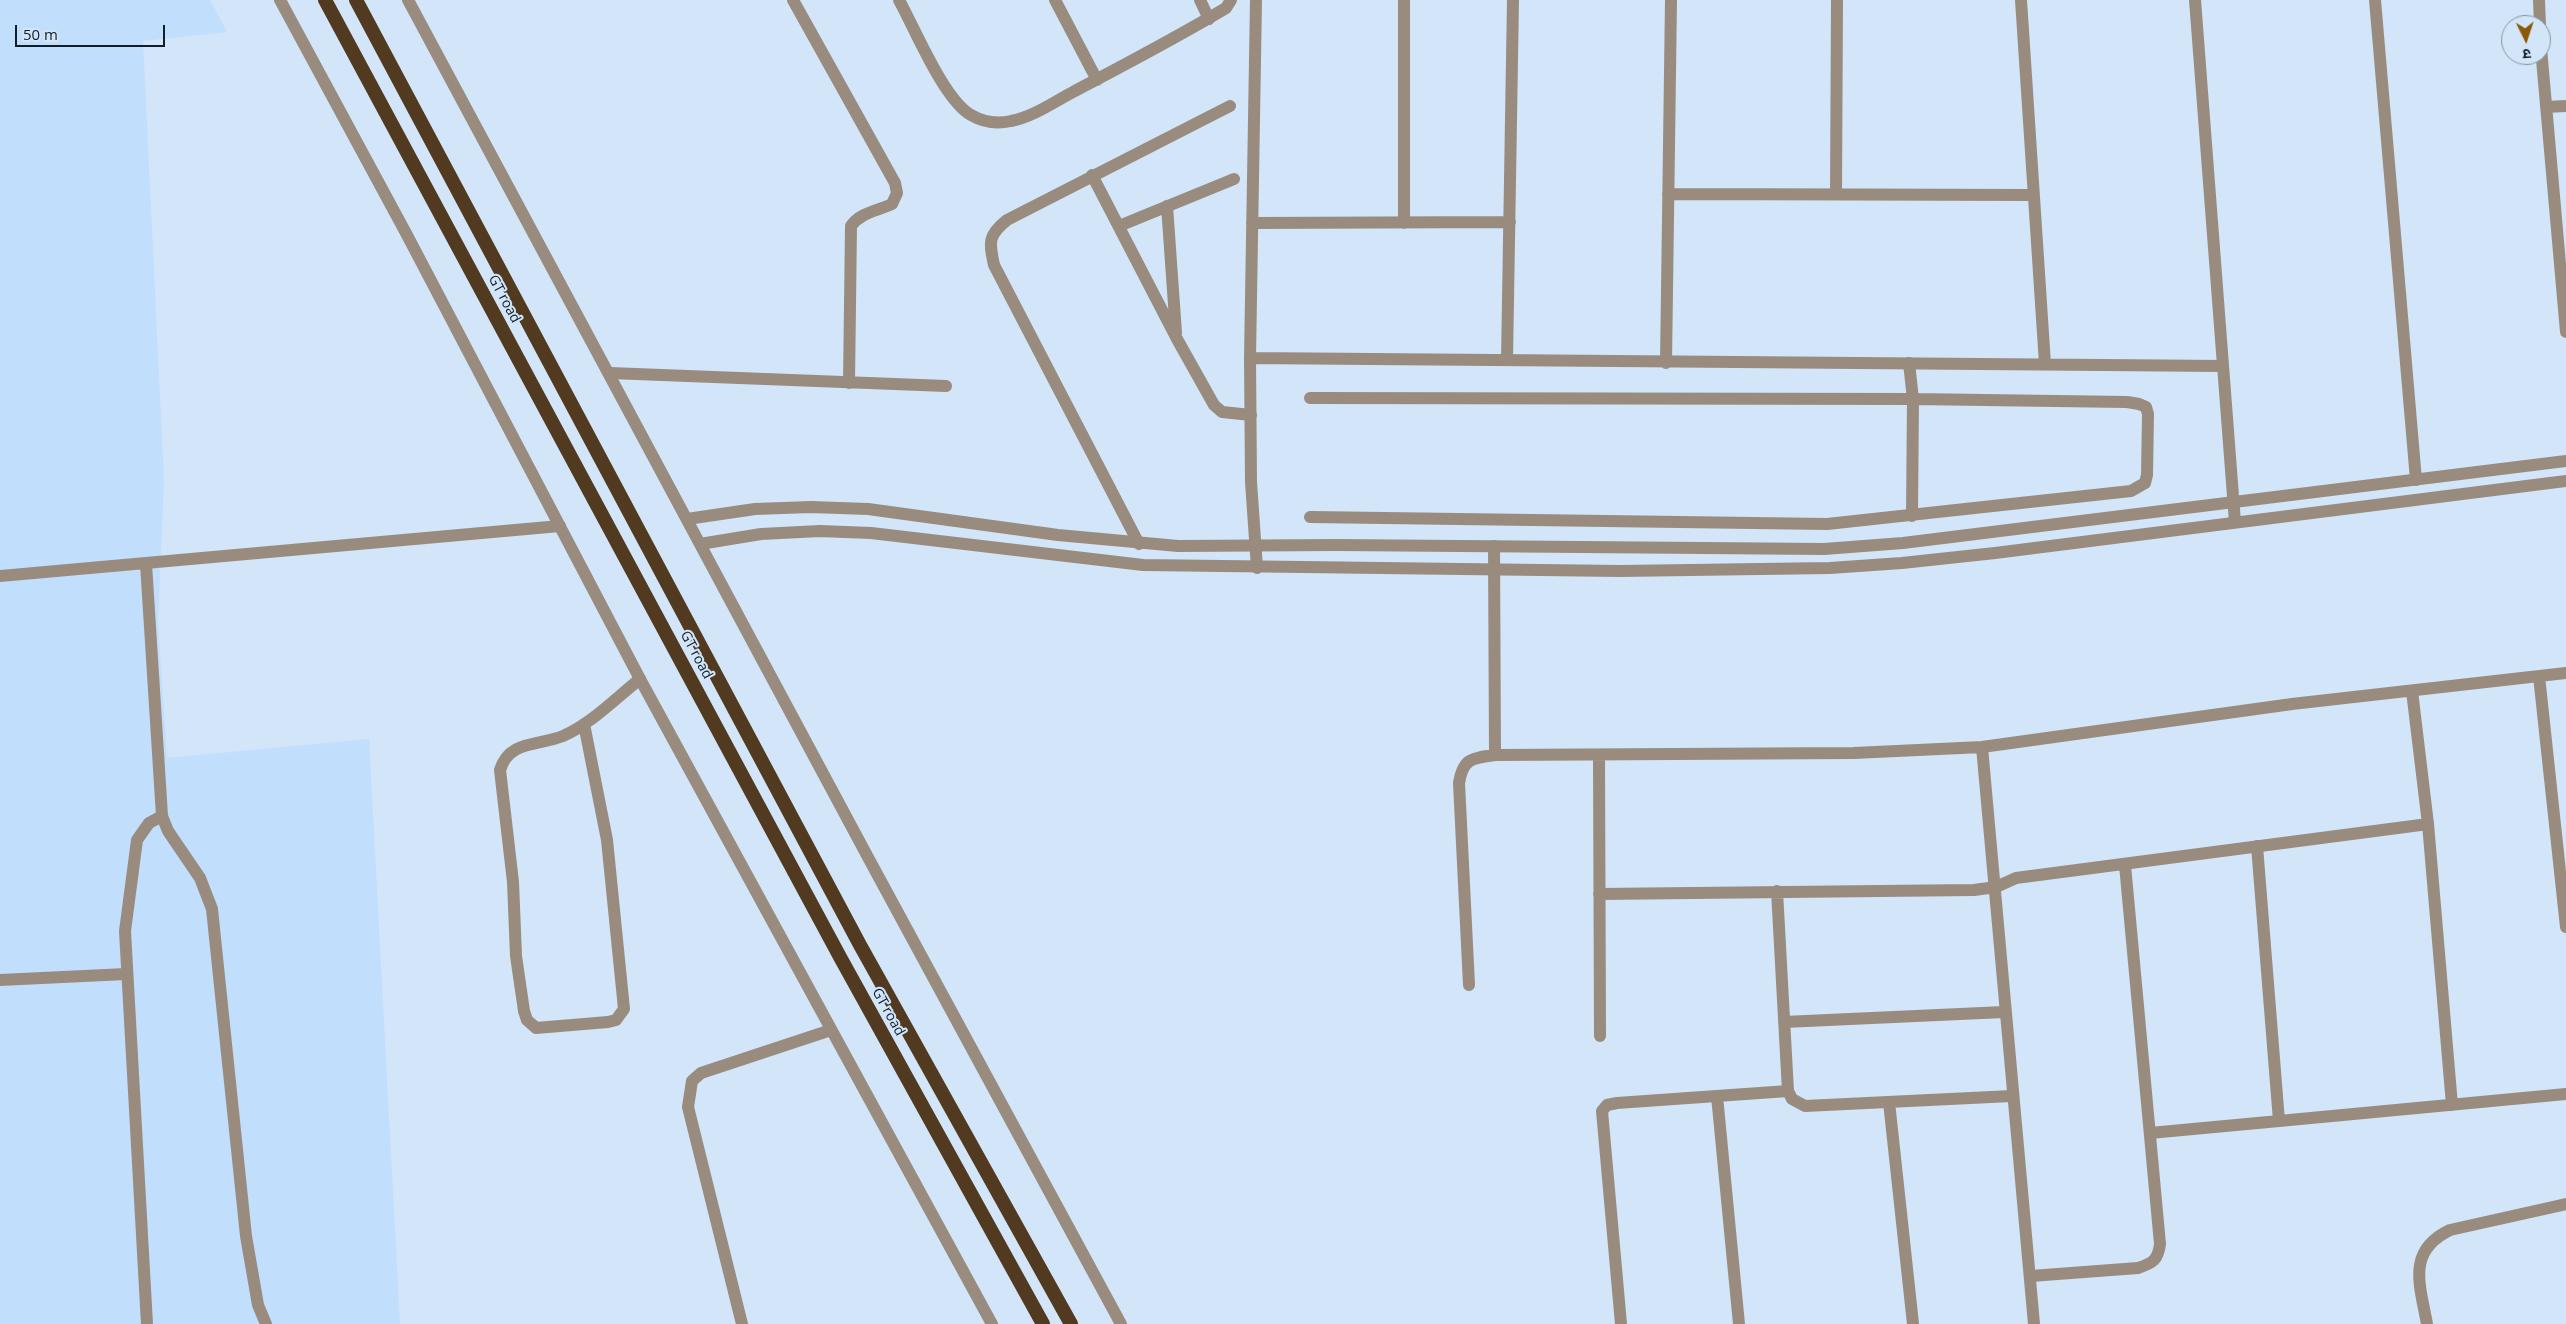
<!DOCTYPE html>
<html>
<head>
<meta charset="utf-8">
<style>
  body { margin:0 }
  #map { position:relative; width:2566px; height:1324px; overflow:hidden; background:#d2e5f9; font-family:"Open Sans","Noto Sans Devanagari",sans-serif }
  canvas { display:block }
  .north { position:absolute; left:2501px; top:15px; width:50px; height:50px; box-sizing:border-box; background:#d2e5f9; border:1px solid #8595a5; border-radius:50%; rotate:176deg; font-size:14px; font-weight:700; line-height:20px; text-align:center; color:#111d28 }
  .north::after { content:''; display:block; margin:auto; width:18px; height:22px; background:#8c5906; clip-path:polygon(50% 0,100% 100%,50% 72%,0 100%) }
  .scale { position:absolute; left:15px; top:25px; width:150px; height:22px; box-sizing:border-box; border:2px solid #111d28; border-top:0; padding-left:6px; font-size:15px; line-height:18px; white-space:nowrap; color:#111d28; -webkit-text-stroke:4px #d2e5f9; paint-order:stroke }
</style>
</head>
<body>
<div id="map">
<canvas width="2566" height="1324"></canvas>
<div class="north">उ</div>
<div class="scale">50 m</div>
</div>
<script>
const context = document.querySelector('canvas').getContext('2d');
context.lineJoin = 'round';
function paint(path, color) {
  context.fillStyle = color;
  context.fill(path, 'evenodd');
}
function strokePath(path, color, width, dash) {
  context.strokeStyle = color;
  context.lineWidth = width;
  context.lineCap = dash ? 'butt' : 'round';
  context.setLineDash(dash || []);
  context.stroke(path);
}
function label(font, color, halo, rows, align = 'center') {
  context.font = font + ' "Open Sans",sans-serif';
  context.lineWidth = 4;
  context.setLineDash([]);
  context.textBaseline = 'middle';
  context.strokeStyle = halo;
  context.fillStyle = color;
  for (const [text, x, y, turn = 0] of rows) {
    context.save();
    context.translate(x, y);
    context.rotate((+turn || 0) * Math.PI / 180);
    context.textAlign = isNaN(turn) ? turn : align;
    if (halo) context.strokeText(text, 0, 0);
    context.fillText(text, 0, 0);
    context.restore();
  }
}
paint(new Path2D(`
  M0,0H210L227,32L143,41L164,482L158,621L167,758L369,739L400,1324H0Z`), '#c1defd');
strokePath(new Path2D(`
  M793,0L895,183L897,193L892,204C878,211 861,212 851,226L849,383
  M899,0C915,29 944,100 971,115C983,122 997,124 1011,121C1033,117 1054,102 1073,92C1124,65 1176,38 1226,8L1231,0
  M1055,0L1097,80
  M1200,0L1209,19
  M1092,175L1177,339L1214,405L1222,412L1251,415
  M1167,206L1176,333
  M1119,226L1234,179
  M1909,363L1913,399L1912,516
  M610,373L946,386
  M1310,517L1827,524L2131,491L2145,483L2147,475L2148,414L2146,407L2139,404L2127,402L1913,399L1310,398
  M1139,544L994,265C989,242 988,235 1007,220L1230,106
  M146,564L162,816L168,831L200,878L212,909L246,1236L258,1305L266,1324
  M0,576L560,526
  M584,724L607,840L624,1009L616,1020L608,1022L536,1028L527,1020L524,1011L516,956L513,882L500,770C509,740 538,746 563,736C591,724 616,698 640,679
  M0,980L126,974
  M1717,1096L1739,1324
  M147,1324L125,931L137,840L149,823L162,816
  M742,1324L688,1107L692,1081L701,1073L831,1030
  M1621,1324L1602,1111L1607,1105L1617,1103L1788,1091`), '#998c7e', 12);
strokePath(new Path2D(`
  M1256,0L1250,358L1251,482L1257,568
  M1404,0V223
  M2021,0L2045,364
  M2195,0L2235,522
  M2375,0L2416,480
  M2539,0L2540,25
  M2541,48L2566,332
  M2546,107L2566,106
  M1668,194L2033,195
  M1836,194L1837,0
  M1252,223L1510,222
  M1250,358L2223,366
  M1507,360L1513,0
  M1666,363L1671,0
  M1494,546L1495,755
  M2539,676L2566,927
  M2412,691L2428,824L2452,1105
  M1982,747L2034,1324
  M1599,756L1600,1036
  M2257,846L2279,1121L2566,1094
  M1777,891L1788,1091L1792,1099L1805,1106L2012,1096
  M1599,894L1974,890L1996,887L2016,878L2428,824
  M1469,985L1459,783C1463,759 1471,758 1495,755L1854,753L1982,747L2292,704L2566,673
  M1784,1022L2004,1012
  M1889,1102L1913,1324
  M2150,1133L2279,1121
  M2031,1276L2138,1268C2153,1263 2158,1260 2160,1244L2125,865
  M2427,1324C2420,1285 2406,1251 2450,1230L2566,1204`), '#998c7e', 12);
strokePath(new Path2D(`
  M280,0L407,235L640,679L992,1324
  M408,0L870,861L1121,1324
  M687,519L755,509L811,507L868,509L1058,535L1178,546L1337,545L1824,549L1903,543L2566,461
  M700,544L761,534L820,531L871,533L1143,565L1620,571L1830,568L1902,563L1995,553L2566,481`), '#998c7e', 12);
strokePath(new Path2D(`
  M325,0L840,957L1043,1324
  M356,0L860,945L1071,1324`), '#513a1f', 14);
label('14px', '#111d28', '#d2e5f9', [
  ["GT road",504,299,62],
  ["GT road",696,655,62],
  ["GT road",888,1012,61]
]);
</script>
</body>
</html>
